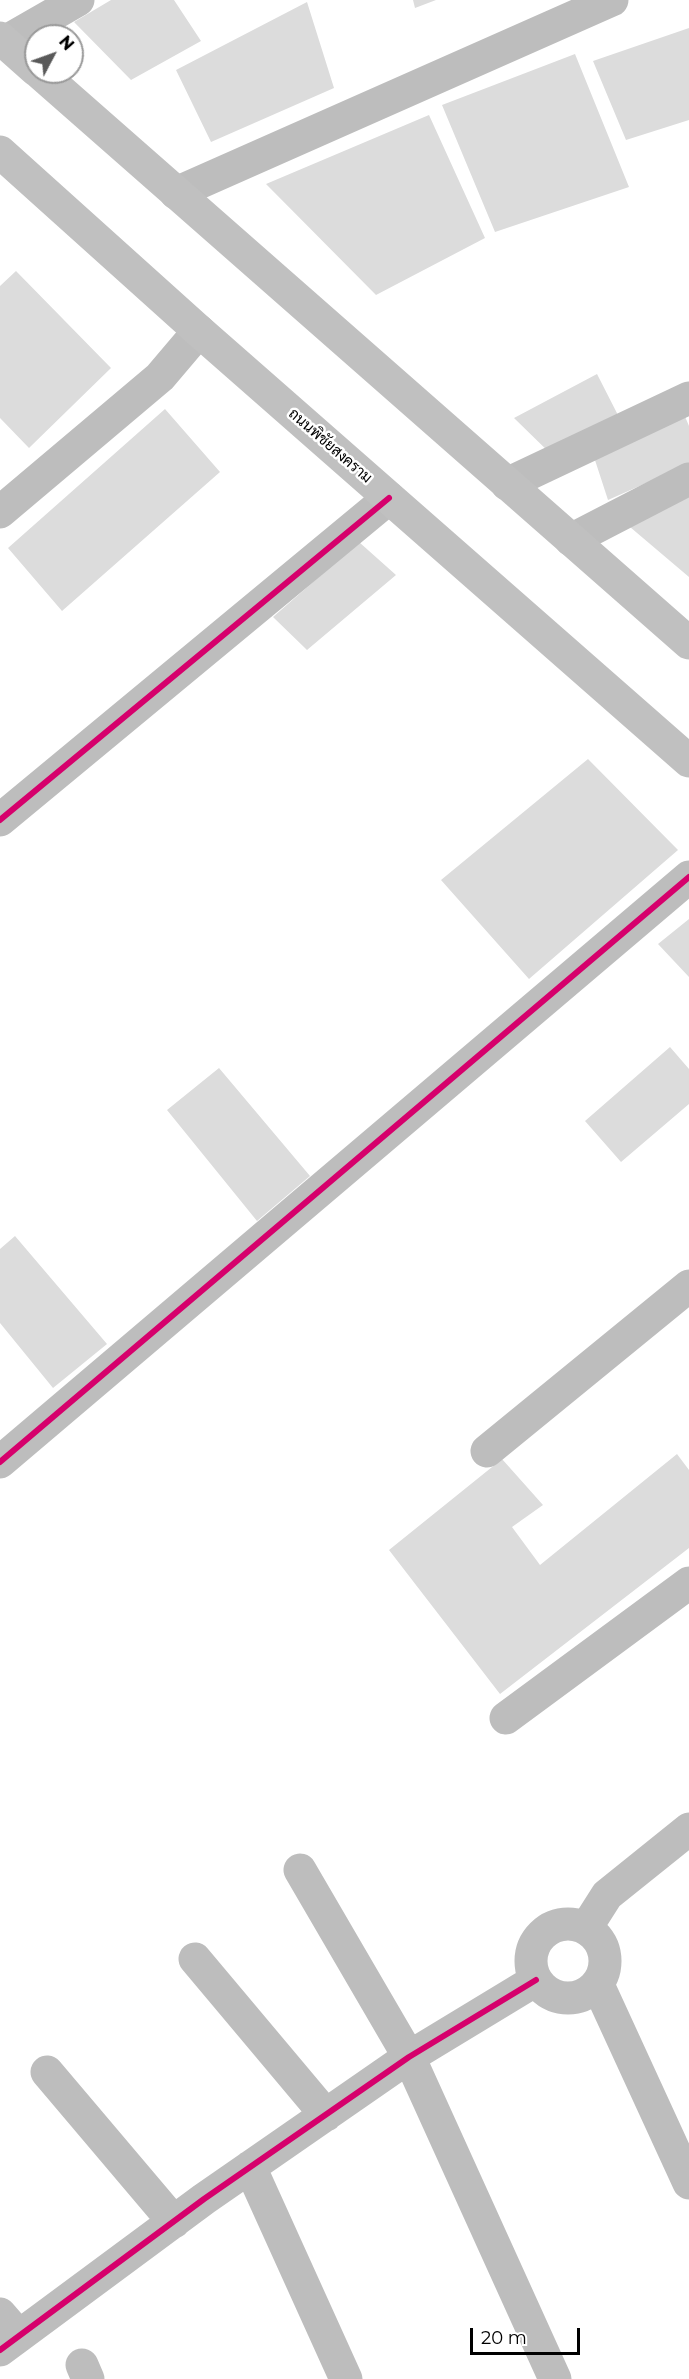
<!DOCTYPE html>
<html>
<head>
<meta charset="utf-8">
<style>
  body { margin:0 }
  #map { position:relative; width:689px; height:2379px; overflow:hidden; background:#fff; font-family:Montserrat,sans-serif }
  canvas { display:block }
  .north { position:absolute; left:24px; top:24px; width:60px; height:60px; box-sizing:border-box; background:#fff; border:2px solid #999; border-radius:50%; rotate:49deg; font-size:16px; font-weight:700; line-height:24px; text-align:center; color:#000 }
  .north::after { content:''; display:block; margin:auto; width:21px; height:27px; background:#595959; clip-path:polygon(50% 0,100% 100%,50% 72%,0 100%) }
  .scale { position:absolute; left:470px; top:2328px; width:110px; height:27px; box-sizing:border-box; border:3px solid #000; border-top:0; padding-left:8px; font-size:18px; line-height:21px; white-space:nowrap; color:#000; -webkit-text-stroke:4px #fff; paint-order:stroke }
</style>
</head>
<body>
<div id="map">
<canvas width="689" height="2379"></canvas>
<div class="north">N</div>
<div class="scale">20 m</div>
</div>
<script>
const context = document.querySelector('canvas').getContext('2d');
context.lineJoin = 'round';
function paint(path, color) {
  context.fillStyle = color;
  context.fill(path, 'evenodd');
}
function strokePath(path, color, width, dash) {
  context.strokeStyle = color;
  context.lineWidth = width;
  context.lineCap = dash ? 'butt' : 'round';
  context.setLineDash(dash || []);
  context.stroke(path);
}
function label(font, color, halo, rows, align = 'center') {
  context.font = font + ' Montserrat,Sarabun,sans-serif';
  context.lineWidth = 5;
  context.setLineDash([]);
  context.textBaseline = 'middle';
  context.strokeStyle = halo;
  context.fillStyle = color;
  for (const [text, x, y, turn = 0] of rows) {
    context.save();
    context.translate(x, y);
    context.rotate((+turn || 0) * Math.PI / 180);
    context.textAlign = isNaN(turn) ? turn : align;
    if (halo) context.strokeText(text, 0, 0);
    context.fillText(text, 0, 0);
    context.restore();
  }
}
paint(new Path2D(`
  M111,0H174L201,41L131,80L74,22Z
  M413,0H436L415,8Z
  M307,2L334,88L211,142L176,70Z
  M689,28V120L626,140L593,61Z
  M575,54L629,187L495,232L442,105Z
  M429,115L485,238L376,295L266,184Z
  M16,271L111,368L29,448L0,418V286Z
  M597,374L622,423L556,459L514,418Z
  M681,407L689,426V464L608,500L593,454Z
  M165,409L220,472L62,611L8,548Z
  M689,496V577L630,527Z
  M359,542L396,575L307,650L273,617Z
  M588,759L678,850L529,979L441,880Z
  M689,919V977L658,944Z
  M670,1047L689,1069V1104L621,1162L585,1121Z
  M219,1068L310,1176L257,1221L167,1110Z
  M15,1236L107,1344L53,1388L0,1323V1249Z
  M677,1454L689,1470V1548L500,1694L389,1550L502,1459L543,1505L512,1527L540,1565Z`), '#dcdcdc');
strokePath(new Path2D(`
  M5,42L78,0
  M176,193L612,0
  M507,484L689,398
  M0,512L160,377L199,331
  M571,540L689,479
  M0,820L389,498
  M487,1451L689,1286
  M0,1462L689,877
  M506,1718L689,1583
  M300,1870L409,2057L555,2379
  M531 1961a37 37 0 1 1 74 0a37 37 0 1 1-74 0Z
  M586,1928L607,1895L689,1829
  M195,1959L326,2115
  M598,1985L689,2183
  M47,2072L174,2222
  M250,2167L346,2379
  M0,2314L19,2336
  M0,2350L204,2199L409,2057L536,1980
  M82,2365L88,2379`), '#bdbdbd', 33);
strokePath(new Path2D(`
  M0,38L36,70
  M39,72L689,643
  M0,152L199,331L689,761`), '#c0c0c0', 33);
strokePath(new Path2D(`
  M0,820L389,498
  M0,1462L689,877
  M0,2350L204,2199L409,2057L536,1980`), '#d6006c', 6);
label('15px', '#000', '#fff', [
  ["ถนนพิชัยสงคราม",330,446,41]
]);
</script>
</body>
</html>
